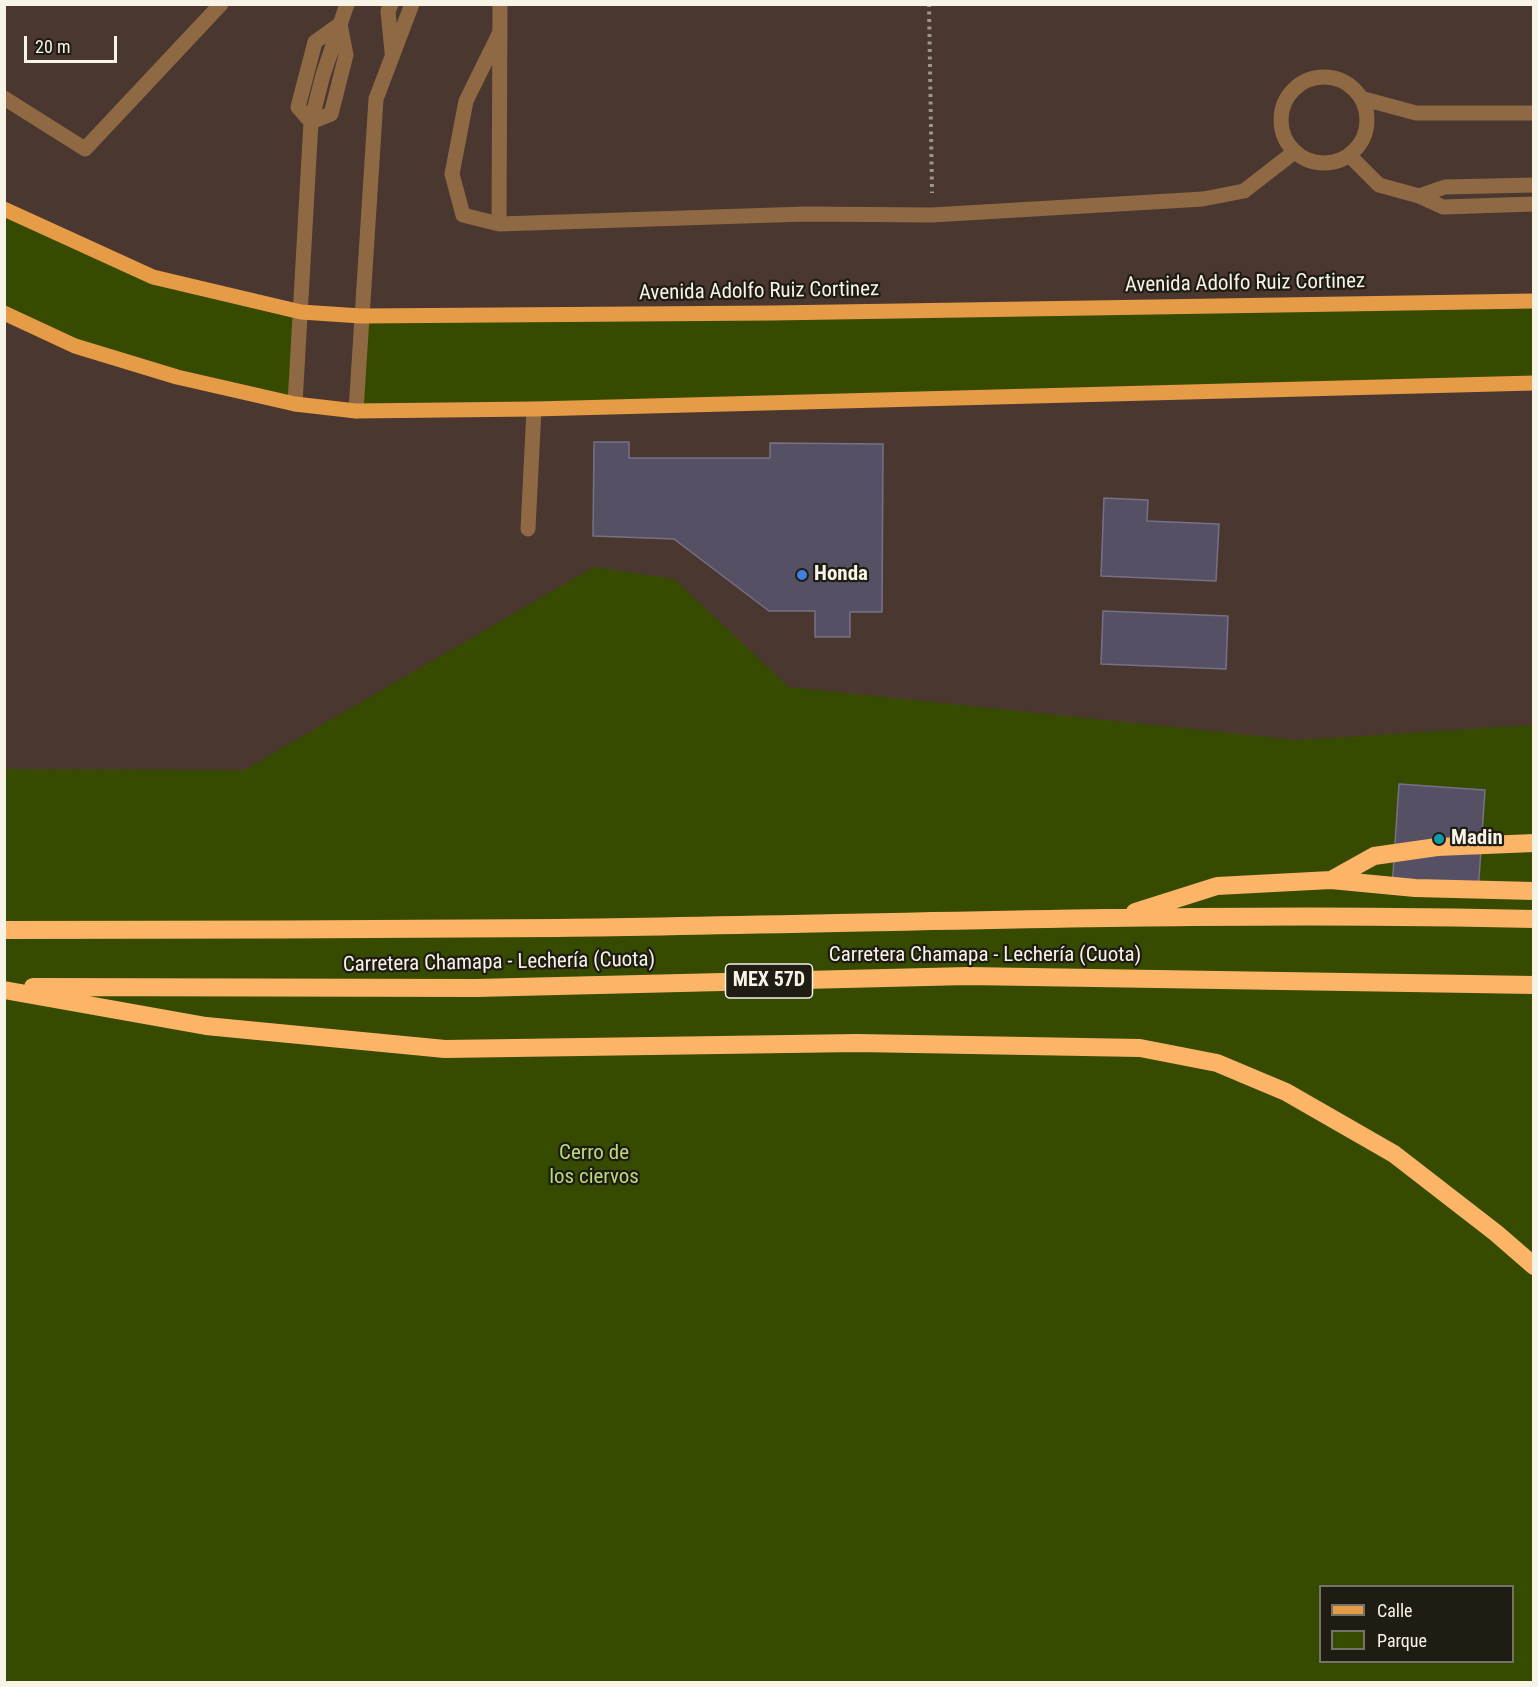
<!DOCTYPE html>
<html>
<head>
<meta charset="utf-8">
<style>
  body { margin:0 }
  #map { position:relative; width:1538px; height:1687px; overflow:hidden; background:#3a3420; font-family:"Roboto Condensed",sans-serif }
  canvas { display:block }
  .frame { position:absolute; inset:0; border:6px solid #f7f4e7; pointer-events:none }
  .legend { position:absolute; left:1319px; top:1585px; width:195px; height:78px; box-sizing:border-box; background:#1f1c13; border:2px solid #757268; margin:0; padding:8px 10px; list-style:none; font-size:18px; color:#f7f4e7 }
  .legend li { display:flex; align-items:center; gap:12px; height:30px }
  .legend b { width:30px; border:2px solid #757268 }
  .scale { position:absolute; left:24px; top:36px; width:93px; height:27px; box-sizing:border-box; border:3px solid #f7f4e7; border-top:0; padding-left:8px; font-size:18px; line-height:21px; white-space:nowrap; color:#f7f4e7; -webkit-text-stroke:4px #1f1c13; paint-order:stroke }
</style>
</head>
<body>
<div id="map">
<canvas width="1538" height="1687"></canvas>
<div class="frame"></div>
<ul class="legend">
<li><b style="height:8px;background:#e69b46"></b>Calle</li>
<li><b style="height:16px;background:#374b00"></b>Parque</li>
</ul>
<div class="scale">20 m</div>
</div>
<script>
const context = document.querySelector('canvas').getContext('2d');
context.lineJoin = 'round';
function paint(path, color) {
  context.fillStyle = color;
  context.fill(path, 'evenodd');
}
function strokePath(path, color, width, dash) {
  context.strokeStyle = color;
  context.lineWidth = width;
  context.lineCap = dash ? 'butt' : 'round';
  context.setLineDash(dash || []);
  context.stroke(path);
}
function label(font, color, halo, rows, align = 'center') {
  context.font = font + ' "Roboto Condensed",sans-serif';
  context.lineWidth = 4.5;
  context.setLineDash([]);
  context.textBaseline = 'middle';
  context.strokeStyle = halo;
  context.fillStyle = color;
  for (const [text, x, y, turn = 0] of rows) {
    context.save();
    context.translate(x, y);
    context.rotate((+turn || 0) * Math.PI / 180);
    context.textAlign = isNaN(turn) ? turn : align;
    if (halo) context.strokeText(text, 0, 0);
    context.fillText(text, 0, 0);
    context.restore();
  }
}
paint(new Path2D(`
  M4,5H1533V1682H364L5,1190ZM1320,1586H1512V1662H1320Z`), '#4a3730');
paint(new Path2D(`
  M5,209L153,277L301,312L295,404L177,377L5,313Z
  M1533,301V383L356,411L361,316Z
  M594,567L674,579L789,687L1297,740L1533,725V1682H5V769L244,770ZM1320,1586H1512V1662H1320Z`), '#374b00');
const building = new Path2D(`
  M594,442H629V458H770V443L883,444L882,612H850V637H815V611H769L674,539L593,536Z
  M1104,498L1148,500L1147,521L1219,524L1216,581L1101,576Z
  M1103,611L1228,616L1226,669L1101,664Z
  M1399,784L1485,790L1478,893L1392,888Z`);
paint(building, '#565065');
strokePath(building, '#777187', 1.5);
strokePath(new Path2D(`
  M929,4L932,193`), '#9c9887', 4, [3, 4.5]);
strokePath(new Path2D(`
  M391,4L388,11L392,52
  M340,24L346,55L331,114L311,122L298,107L315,42Z
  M500,32L466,101L452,174L463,215L499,224L806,214L932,215L1203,199L1244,191L1293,153
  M1281 120a43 43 0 1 1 86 0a43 43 0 1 1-86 0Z
  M4,98L85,149L221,4
  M1364,99L1416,113H1534
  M1350,156L1379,185L1419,196L1443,207L1534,204
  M1419,196L1445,187L1534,185
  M499,224L500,4
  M295,404L311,122L323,75L347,4
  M356,411L376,99L412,4
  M528,529L534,409`), '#8e6943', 15);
strokePath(new Path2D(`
  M4,209L153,277L301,312L361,316L772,313L1534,301
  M4,313L75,346L177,377L295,404L356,411L534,409L1534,383`), '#e69b46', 15);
strokePath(new Path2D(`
  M1331,880L1374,856L1437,847L1534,843
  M1135,912L1217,886L1331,880L1415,888L1534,891
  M4,930C189,929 373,930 558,928C883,924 1208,911 1534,919
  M33,987L476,988L968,976L1534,985
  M4,990L206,1026L445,1049L857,1043L1140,1048L1217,1063L1286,1092L1394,1154L1496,1233L1534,1266`), '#fcb467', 18);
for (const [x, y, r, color] of [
  [802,575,6,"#3f7fe0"],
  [1439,839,6,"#0f9aa8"]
]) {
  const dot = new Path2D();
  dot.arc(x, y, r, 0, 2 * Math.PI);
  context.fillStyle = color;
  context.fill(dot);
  strokePath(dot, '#1f1c13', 2);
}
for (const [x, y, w] of [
  [769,981,87]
]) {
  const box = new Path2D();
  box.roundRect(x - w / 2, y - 17, w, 34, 4.5);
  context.fillStyle = '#1f1c13';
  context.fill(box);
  strokePath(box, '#f7f4e7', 1.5);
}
label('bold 20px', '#f7f4e7', null, [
  ["MEX 57D",769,981]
]);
label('21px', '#f7f4e7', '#1f1c13', [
  ["Avenida Adolfo Ruiz Cortinez",1245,284,-1],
  ["Avenida Adolfo Ruiz Cortinez",759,292,-1],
  ["Carretera Chamapa - Lechería (Cuota)",985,956],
  ["Carretera Chamapa - Lechería (Cuota)",499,963,-1]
]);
label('bold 21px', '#f7f4e7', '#1f1c13', [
  ["Honda",814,575],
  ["Madin",1451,839]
], 'left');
label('21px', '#badb7c', '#1f1c13', [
  ["Cerro de",594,1154],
  ["los ciervos",594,1178]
]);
</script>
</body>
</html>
